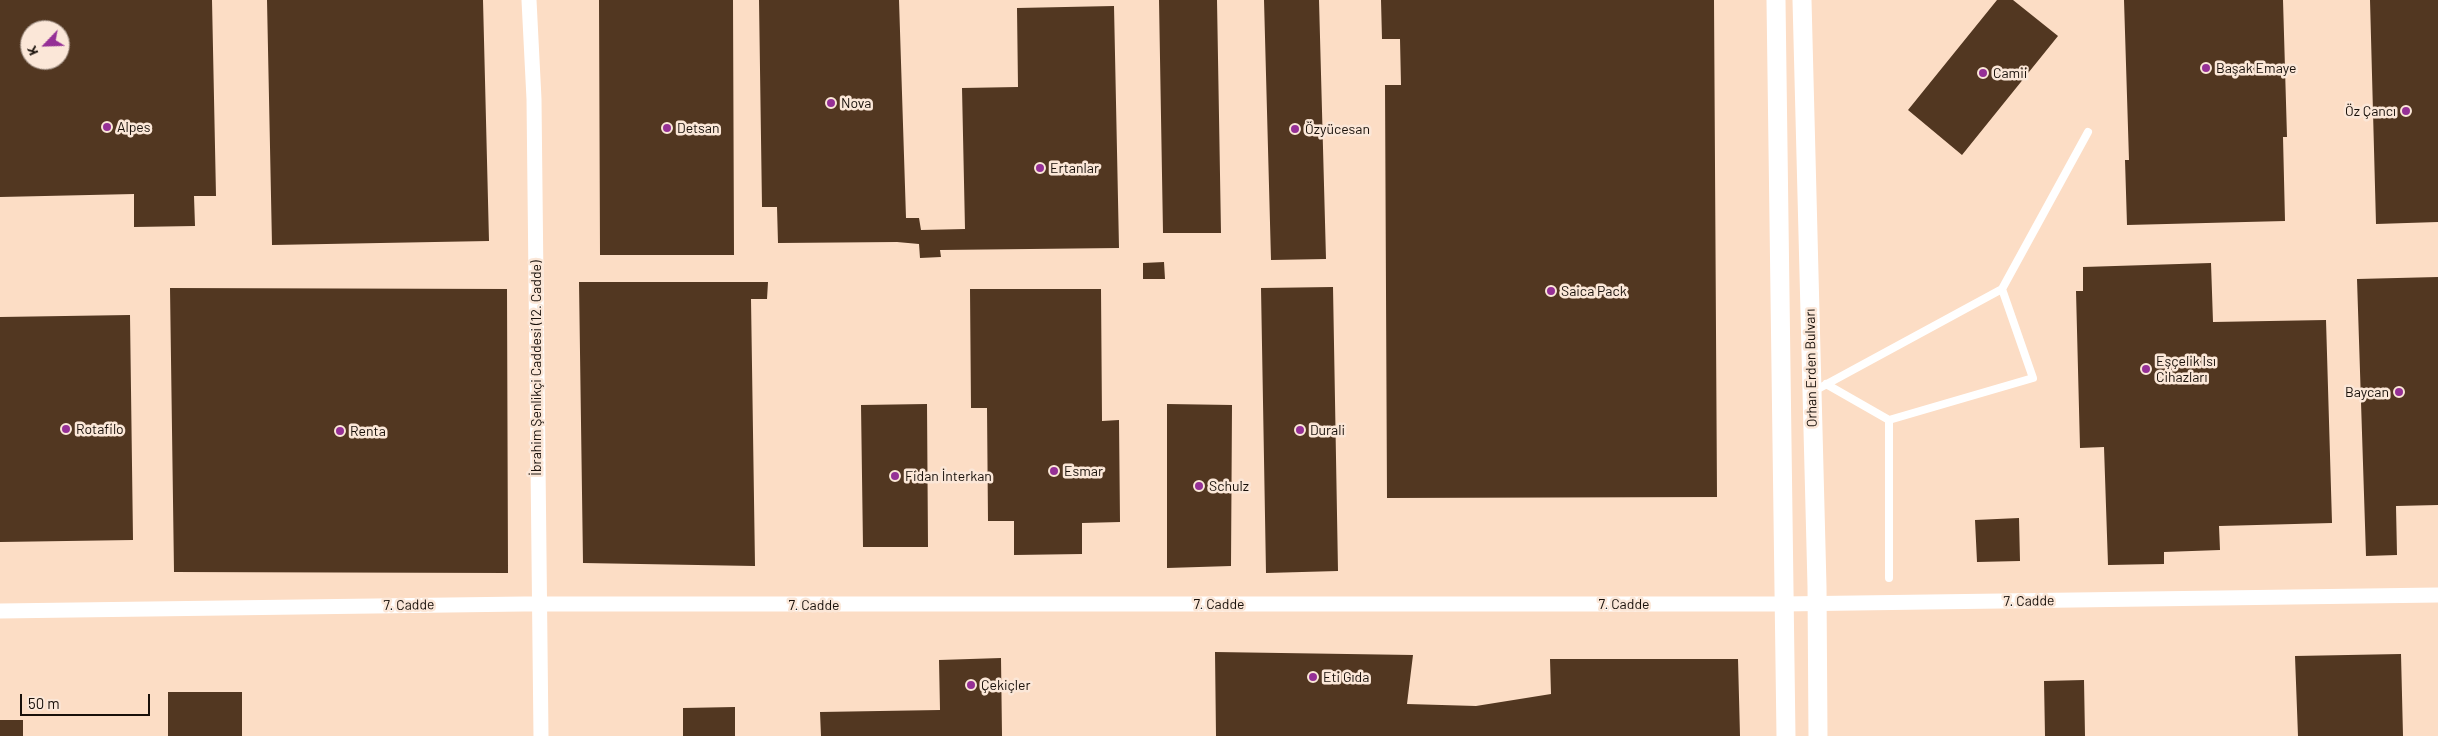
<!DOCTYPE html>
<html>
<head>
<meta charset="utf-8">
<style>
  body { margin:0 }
  #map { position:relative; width:2438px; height:736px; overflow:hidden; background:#fbe7d8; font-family:Barlow,sans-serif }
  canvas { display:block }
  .north { position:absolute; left:20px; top:20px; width:50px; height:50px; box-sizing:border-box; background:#fbe7d8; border:1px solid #a09186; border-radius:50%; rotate:246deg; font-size:14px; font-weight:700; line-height:20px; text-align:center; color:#18100a }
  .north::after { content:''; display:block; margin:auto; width:18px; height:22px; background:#953096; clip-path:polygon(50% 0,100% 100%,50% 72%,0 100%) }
  .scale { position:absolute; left:20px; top:694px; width:130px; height:22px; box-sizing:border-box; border:2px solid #18100a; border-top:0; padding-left:6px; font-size:15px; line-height:18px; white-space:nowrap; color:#18100a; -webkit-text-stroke:4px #fbe7d8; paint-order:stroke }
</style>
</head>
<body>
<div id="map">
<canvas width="2438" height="736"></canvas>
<div class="north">K</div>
<div class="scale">50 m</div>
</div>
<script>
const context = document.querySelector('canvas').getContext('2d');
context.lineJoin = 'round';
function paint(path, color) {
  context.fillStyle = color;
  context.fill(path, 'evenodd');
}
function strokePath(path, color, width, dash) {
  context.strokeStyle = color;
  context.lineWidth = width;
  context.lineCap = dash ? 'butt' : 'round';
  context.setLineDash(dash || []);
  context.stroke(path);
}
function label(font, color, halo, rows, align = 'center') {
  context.font = font + ' Barlow,sans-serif';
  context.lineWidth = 5;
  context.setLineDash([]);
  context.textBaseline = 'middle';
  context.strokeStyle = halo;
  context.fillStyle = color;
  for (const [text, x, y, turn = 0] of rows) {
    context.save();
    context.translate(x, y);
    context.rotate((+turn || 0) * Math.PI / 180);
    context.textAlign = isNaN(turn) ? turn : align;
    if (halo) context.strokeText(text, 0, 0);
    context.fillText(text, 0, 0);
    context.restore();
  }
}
paint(new Path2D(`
  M0,0H2438V736H0ZM30,30H60V60H30Z`), '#fcddc5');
paint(new Path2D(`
  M0,0H212L216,196H194L195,226L134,227V194L0,197ZM30,30H60V60H30Z
  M267,0H483L489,241L272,245Z
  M599,0H733L734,255H600Z
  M759,0H899L906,218H919L921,230L965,229L962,88L1018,87L1017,8L1114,6L1119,248L940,250L941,257L920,258L919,244L897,242L778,243L777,207H762Z
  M1159,0H1217L1221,233H1163Z
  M1264,0H1319L1326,259L1271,260Z
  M1381,0H1714L1717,497L1387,498L1385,85H1401L1400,39H1382Z
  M1997,0H2013L2058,36L1962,155L1908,110Z
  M2124,0H2283L2287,137H2283L2285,221L2127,225L2125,160H2129Z
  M2370,0H2438V222L2376,224Z
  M1164,262L1165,279H1143V263Z
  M2211,263L2213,322L2326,320L2332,523L2219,526L2220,550L2164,552V564L2108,565L2104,447L2080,448L2076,291H2083V267Z
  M2438,277V505L2396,506L2397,555L2366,556L2357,279Z
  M579,282H768L767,299H751L755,566L583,563Z
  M1333,287L1338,571L1266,573L1261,288Z
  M170,288L507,289L508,573L174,572Z
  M970,289H1101L1102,421L1119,420L1120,522L1082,523V554L1014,555V521H988L987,408H971Z
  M130,315L133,540L0,542V317Z
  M927,404L928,547H863L861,405Z
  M1167,404L1232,405L1231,566L1167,568Z
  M2019,518L2020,561L1977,562L1975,520Z
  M1215,652L1413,655L1407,704L1476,706L1551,694L1550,659H1738L1740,736H1216Z
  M2401,654L2403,736H2298L2295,656Z
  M1001,658L1002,736H821L820,712L940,710L939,660Z
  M2084,680L2085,736H2045L2044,681Z
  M168,692H242V736H168Z
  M735,707V736H683V708Z
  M0,720H23V736H0Z`), '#523721');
strokePath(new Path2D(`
  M1826,384L1889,420V578
  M1814,391L2002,289L2088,132
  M1889,420L2033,378L2002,289`), '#fff', 8);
strokePath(new Path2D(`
  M529,0L534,99L541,736
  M0,611L524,604H1783L2438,595`), '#fff', 15);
strokePath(new Path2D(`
  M1776,0L1786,736
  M1802,0L1817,586L1818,736`), '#fff', 19);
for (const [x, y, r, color] of [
  [2206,68,5,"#953096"],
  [1983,73,5,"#953096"],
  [831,103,5,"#953096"],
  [2406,111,5,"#953096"],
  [107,127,5,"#953096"],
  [667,128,5,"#953096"],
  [1295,129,5,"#953096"],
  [1040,168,5,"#953096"],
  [1551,291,5,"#953096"],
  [2146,369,5,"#953096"],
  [2399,392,5,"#953096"],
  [66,429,5,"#953096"],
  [1300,430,5,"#953096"],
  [340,431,5,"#953096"],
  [1054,471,5,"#953096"],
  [895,476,5,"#953096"],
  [1199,486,5,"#953096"],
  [1313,677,5,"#953096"],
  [971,685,5,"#953096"]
]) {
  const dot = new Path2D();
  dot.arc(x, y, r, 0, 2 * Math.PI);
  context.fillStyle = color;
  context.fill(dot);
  strokePath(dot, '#fbe7d8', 2);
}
label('14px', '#18100a', '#fbe7d8', [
  ["Başak Emaye",2216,68],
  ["Camii",1993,73],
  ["Nova",841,103],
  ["Öz Çancı",2396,111,"right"],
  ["Alpes",117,127],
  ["Detsan",677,128],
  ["Özyücesan",1305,129],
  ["Ertanlar",1050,168],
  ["Saica Pack",1561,291],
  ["Eşçelik Isı",2156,361],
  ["Cihazları",2156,377],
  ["Baycan",2389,392,"right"],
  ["Rotafilo",76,429],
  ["Durali",1310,430],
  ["Renta",350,431],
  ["Esmar",1064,471],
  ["Fidan İnterkan",905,476],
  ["Schulz",1209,486],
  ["Eti Gıda",1323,677],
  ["Çekiçler",981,685]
], 'left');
label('14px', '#18100a', '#fbe7d8', [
  ["İbrahim Şenlikçi Caddesi (12. Cadde)",536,368,-90],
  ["Orhan Erden Bulvarı",1811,368,-91],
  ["7. Cadde",2029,601,-1],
  ["7. Cadde",1219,604],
  ["7. Cadde",1624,604],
  ["7. Cadde",409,605,-1],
  ["7. Cadde",814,605]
]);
</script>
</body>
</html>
